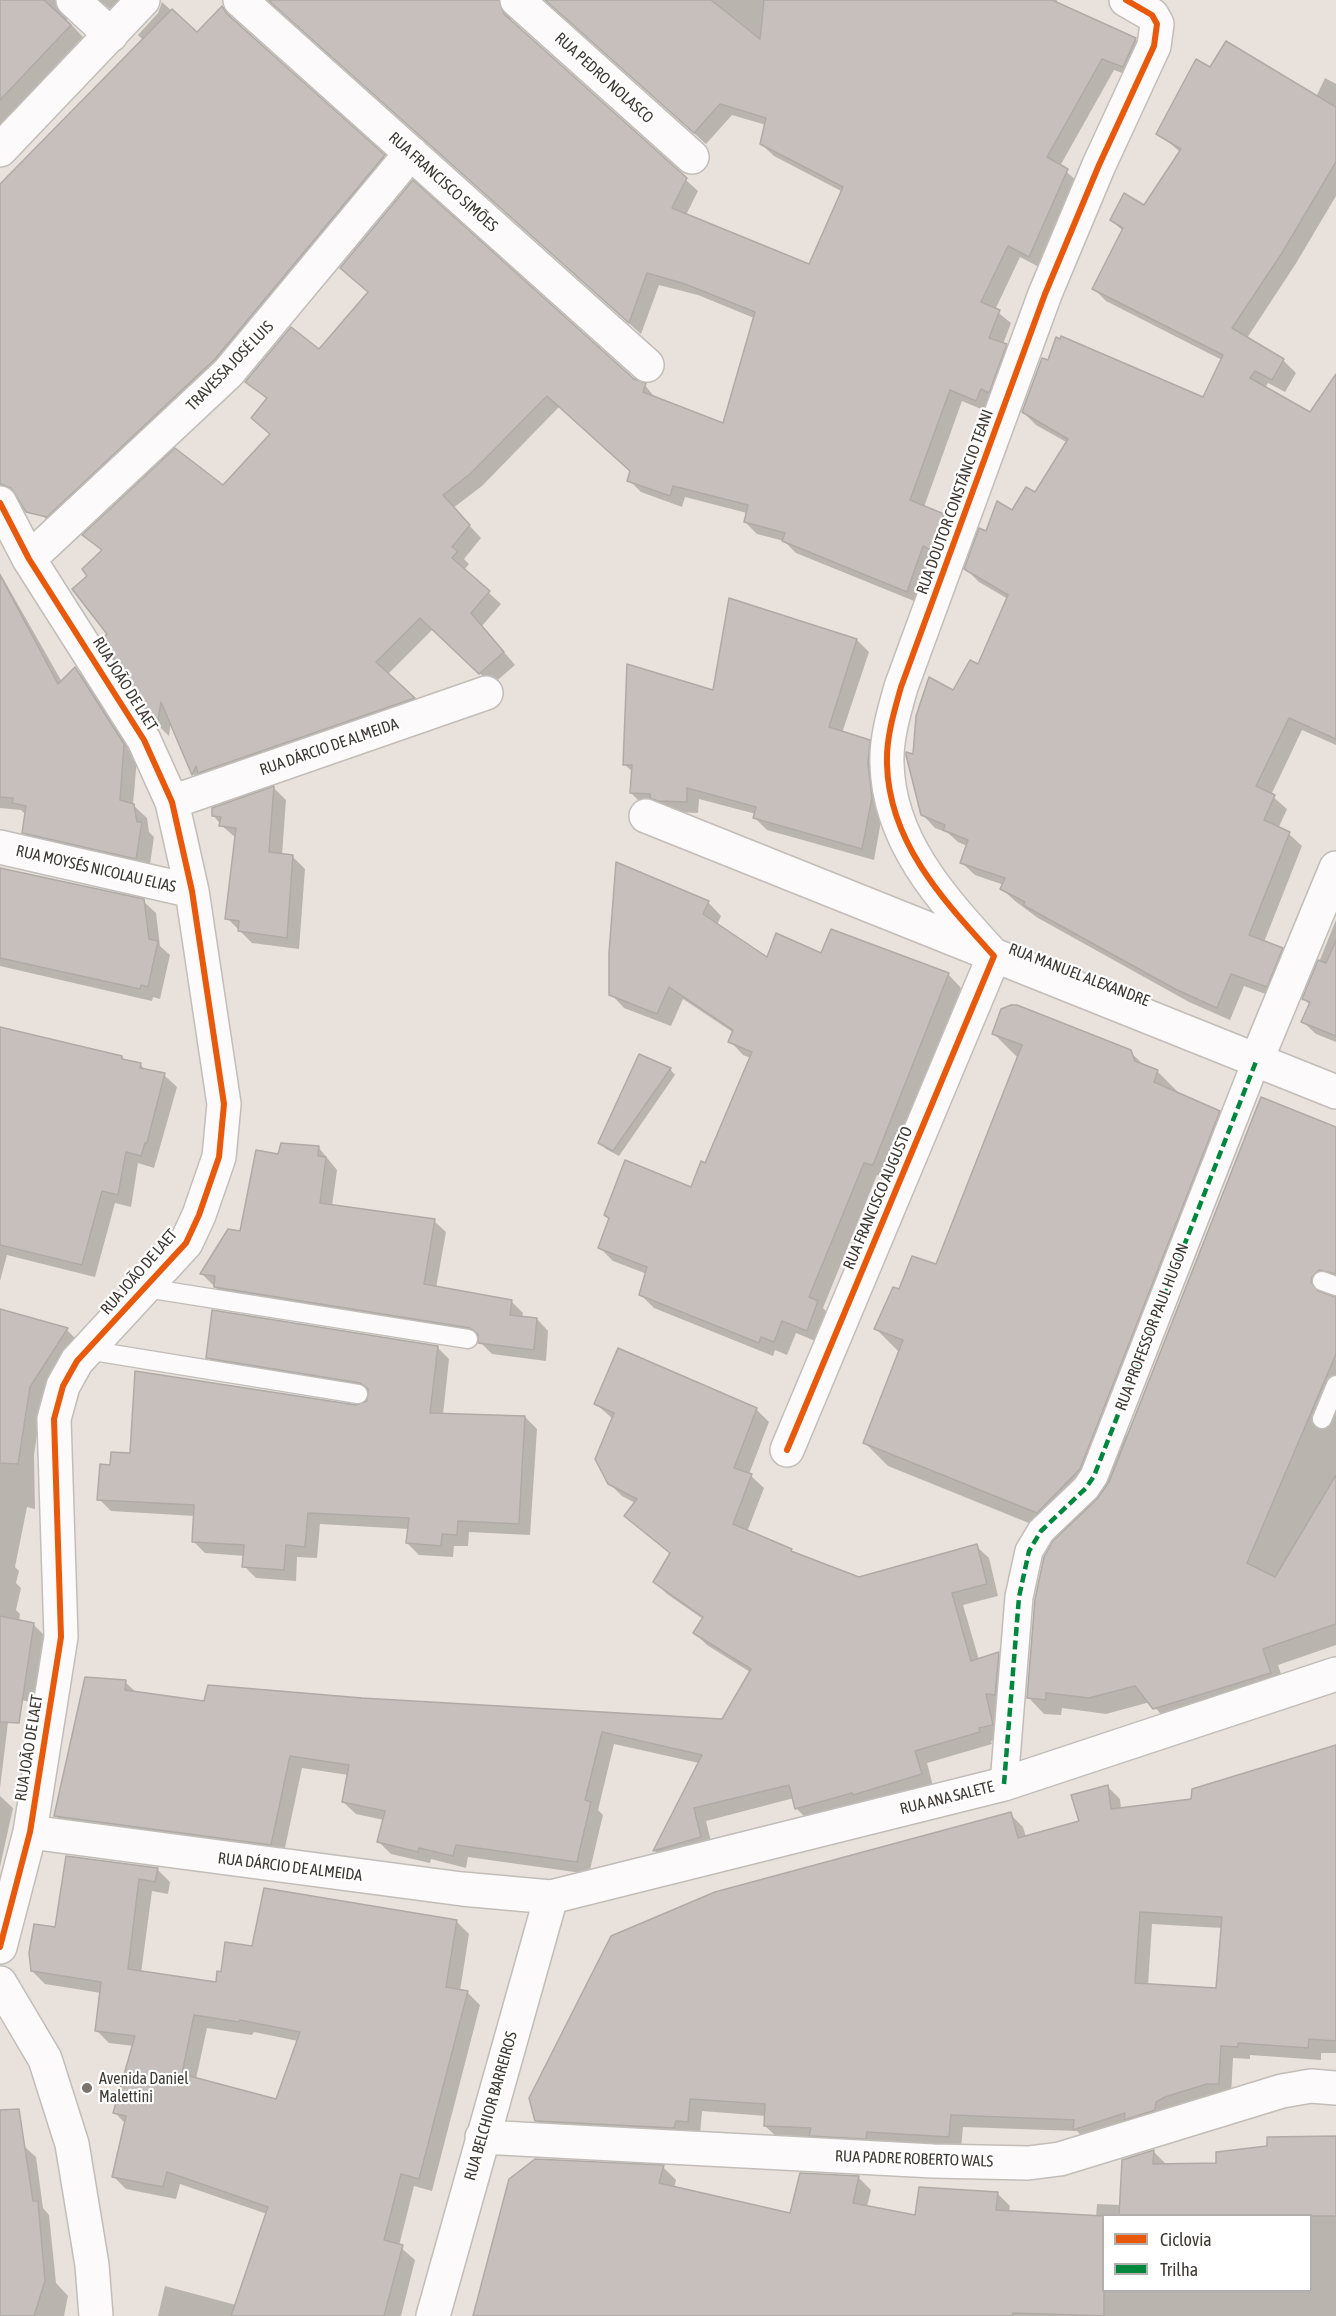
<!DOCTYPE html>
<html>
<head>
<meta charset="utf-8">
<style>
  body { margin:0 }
  #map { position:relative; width:1336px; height:2316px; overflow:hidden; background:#e9e1db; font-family:"Asap Condensed",sans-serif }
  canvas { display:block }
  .legend { position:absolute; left:1102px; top:2214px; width:210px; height:78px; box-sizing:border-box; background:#fff; border:2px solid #b2afad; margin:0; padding:8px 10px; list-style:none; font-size:18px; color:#3e3833 }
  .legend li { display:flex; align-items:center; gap:12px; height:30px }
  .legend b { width:30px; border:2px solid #b2afad }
</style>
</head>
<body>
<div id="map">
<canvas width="1336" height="2316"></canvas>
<ul class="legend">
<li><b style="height:8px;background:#e8590c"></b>Ciclovia</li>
<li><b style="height:8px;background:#00873e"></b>Trilha</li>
</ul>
</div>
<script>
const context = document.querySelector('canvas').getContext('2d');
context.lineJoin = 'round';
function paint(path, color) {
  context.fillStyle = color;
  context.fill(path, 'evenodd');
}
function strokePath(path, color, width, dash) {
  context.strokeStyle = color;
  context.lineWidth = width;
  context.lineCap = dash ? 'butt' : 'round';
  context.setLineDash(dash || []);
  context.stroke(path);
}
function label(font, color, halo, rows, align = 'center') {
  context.font = font + ' "Asap Condensed",sans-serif';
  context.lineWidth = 4.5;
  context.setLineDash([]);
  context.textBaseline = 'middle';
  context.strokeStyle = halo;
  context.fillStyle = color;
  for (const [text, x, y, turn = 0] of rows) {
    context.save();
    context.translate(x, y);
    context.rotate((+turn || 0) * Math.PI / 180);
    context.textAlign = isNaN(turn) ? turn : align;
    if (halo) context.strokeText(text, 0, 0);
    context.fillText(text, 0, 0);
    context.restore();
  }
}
paint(new Path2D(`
  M0,0H71L66,9L67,20L83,37L0,125Z
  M99,0H140L122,19Z
  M269,0H515L510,8L511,19L514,25L698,191L686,215L810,266L843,192L774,156L761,144L766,125L732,115L706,144L546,0H1057L1056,3L1135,39L1147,51L1136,78L1114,70L1060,166L1079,183L1041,268L1020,257L995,310L1011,323L1003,344L1018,358L988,412L962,401L924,507L944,515L956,527L919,603L796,553L784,541L757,534L745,522L747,513L685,497L682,507L641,492L629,480L631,471L559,407L482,486L453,508L481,538L464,559L469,564L464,570L501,604L482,626L515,665L492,685L433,629L387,675L425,710L205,786L193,774L171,722L169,736L158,725L104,639L109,634L98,568L103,552L84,535L223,487L270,435L253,418L268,400L247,382L319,351L369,293L342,268L645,385L656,399L724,425L754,318L698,295L659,285L641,334Z
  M162,2L197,34L222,8L397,169L228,372L57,529L0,477V188L143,40L138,35L158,13Z
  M1211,69L1316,97L1325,78L1336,84V196L1295,265L1247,338L1283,360L1296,373L1285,392L1268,383L1265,388L1311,414L1336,393V745L1302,730L1271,795L1287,809L1278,829L1289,834L1302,846L1264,942L1282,949L1295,962L1279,999L1244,986L1230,1020L1189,1002L1038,918L1015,901L1002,889L1004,885L975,875L962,863L967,846L958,842L948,833L935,828L922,814L907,762V754L914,756L953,692L978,666L1008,599L979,582L966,569L987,533L1035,494L1068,443L1036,425L1023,412L1204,399L1222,360L1106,301L1094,289L1123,231L1111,220L1145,207L1180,152L1158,133Z
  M0,573L62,682L75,669L88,681L137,758L133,805L147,818L149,832L154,837L149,871L37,845L24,832L26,815L21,810L0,808Z
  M857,640L869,652L842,733L869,741L881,753L883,810L874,860L767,830L755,818L756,814L699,799L698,813L672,812L643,805L631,793L633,772L625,765L714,692Z
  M274,788L286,800L282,855L292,856L305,869L299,949L252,943L227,918L236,838L221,825L213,815V809Z
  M0,869L143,901L156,913L160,946L170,955L160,999L153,997L152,1001L0,966Z
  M708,902L721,916L717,925L767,959L821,955L948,974L961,988L886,1178L877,1175L823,1308L831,1316L820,1343L796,1333L787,1355L775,1350L773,1356L654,1308L641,1295L647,1274L613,1261L600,1248L610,1219L606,1215L692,1189L706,1165L751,1058L743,1055L730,1041L734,1033L683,999L671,1026L624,1008L611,994Z
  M1336,920V1042L1316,1034L1303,1022L1310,1005L1304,999Z
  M0,1029L141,1065L146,1071L164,1075L177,1087L154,1168L138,1163L131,1207L115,1203L95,1277L7,1255L0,1281Z
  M994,1034L1130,1052L1145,1066L1157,1071L1182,1096L1219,1112L1243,1136L1126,1435L1128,1436L1336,1128V1287L1331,1288L1326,1296L1336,1298V1645L1278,1665L1286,1689L1170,1724L1150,1702L1106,1714L1062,1708L1061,1715L1044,1714L1028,1697L1061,1536L888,1466L864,1442L900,1353L875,1328L900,1290L937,1266L1018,1058Z
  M670,1069L675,1075L619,1156L606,1149L600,1143Z
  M319,1148L337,1170L332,1206L434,1221L446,1232L436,1288L511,1301L523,1313L522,1318L537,1319L548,1331L546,1361L492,1354L480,1342V1339L227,1299L202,1274L241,1233L279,1156Z
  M0,1311L67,1330L79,1342L42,1400L34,1455L35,1509L27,1507L15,1567L19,1571L16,1583L21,1588L16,1610L20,1614L19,1621L33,1624L46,1637L36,1703L11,1698L0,1788Z
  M437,1347L449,1359L443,1415L525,1417L537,1429L530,1535L469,1532L468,1546H454L453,1557L419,1555L407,1543L409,1529L320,1524L317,1558L297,1557L296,1581L256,1578L244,1566L245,1556L205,1553L193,1541L195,1516L111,1511L99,1499L111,1467L132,1455L356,1407L367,1403L371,1394L220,1370L208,1357Z
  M596,1404L756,1409L769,1422L749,1474L764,1488L747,1532L791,1550L795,1554L858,1578L976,1546L989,1558L998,1596L963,1605L979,1660L998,1654L1011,1666L1005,1737L991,1741L992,1744L927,1763L933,1786L809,1821L797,1809L794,1798L706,1821L713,1850L667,1863L655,1851L699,1763L614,1744L598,1810L603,1815L589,1874L468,1857L466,1868L431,1859L430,1863L391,1854L378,1841L384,1820L356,1814L343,1802L348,1775L302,1768L283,1857L68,1828L56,1816L125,1682L137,1693L205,1703L362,1699L723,1721L750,1672L707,1645L695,1633L703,1619L667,1594L655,1582L671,1554L626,1516L635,1503L622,1496L609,1483L613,1419Z
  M1336,1746V2053H1321V2060L1250,2055V2059L1233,2058L1231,2096L1087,2142L1077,2131L963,2127L961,2149L778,2138L765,2126L766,2116L702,2111L700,2134L549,2133L537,2120L1010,1814L1023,1827L1026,1837L1081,1822L1108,1787L1120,1799L1121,1809L1193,1800ZM1152,1924L1222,1928L1218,1990L1148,1985Z
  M0,1796L13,1808L0,1867Z
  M67,1857L157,1869L170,1882L168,1894L152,1891L141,1973L217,1984L222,1974L254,1948L456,1921L469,1934L460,1991L467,1992L480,2005L432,2191L414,2186L399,2246L415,2260L401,2316H158L165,2286L236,2305L267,2214L180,2184L176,2199L126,2189L113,2176L126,2124L115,2113L134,2046L109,2043L96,2030L101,1993L45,1984L32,1971L56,1928ZM207,2028L252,2035L254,2032L298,2041L277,2100L196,2079Z
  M1336,2137V2316H490L663,2167L676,2180L674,2188L791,2215L858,2177L871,2190L867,2207L917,2217L997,2193L1010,2206L1009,2212L1096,2217L1097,2204L1121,2205L1154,2152L1166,2164L1218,2165ZM1104,2216H1310V2290H1104Z
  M0,2141L23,2145L36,2157L43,2208L49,2215L56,2283L68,2296L64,2316H0Z`), '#0003');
const building = new Path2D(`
  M0,0H44L71,25L0,100Z
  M268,0H499L504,14L687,178L672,208L809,264L843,187L760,144L766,118L720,104L694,133L545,0H711L760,39L764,0H1052L1136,38L1123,67L1102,59L1047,157L1068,169L1029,257L1008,246L981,302L1000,310L989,338L1007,344L989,393L981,389L976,401L950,390L910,500L944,514L931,550L923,546L907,592L782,541L785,533L744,522L748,505L673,486L670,496L627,481L630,471L547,396L470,474L443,495L470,525L452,547L458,551L452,558L490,591L471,613L504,652L479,674L420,618L376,662L415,698L198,773L196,766L192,775L161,702L157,726L102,639L107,634L72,589L87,576L82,569L102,550L82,535L175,448L223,485L270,434L251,418L267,398L245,382L291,327L319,349L368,292L340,268L413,180L634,379L646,383L643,392L723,423L755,312L685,284L647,273L629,323Z
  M222,6L227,14L385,155L215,359L47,517L26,512L11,488L0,484V184L172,9L197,32Z
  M1226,41L1336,107V162L1282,253L1232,328L1284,359L1272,380L1255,371L1250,378L1310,412L1336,374V739L1289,718L1256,786L1275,795L1264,820L1290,832L1249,935L1283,948L1267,987L1231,974L1217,1008L1175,989L1023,905L1025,902L1000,889L1005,878L960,863L968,840L943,830L945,825L921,815L906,755V752L913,754L916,716L929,677L953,690L970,660L978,664L1008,595L964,569L979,528L986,531L997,501L1012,510L1026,487L1035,492L1068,439L1022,412L1042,358L1048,360L1056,337L1060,339L1061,336L1203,397L1223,355L1092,289L1123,228L1110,220L1124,193L1144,205L1181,149L1156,134L1196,59L1210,67Z
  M0,575L58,684L75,667L124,744L120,800L134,804L137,822H142L136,859L22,833L26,806L12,803L13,798L0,797Z
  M729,598L857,639L829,727L870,740L868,764L872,798L862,849L753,818L756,807L687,788V802L658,801L650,798V794L630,793L632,765H623L627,664L713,690Z
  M274,786L269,852L293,855L287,938L238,931L239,921L225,919L236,828L219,826L221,817L212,816V808Z
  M616,862L709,901L703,914L767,957L776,933L821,953L831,929L949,973L873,1165L864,1163L809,1297L818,1301L807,1331L782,1321L774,1342L761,1337L759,1343L639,1295L647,1267L598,1248L609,1218L604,1215L625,1160L691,1187L701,1161L705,1163L752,1052L728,1042L733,1030L669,987L657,1014L609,995V953Z
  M0,868L144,899L149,939L158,941L148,987L141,985L140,989L0,958Z
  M1336,940V1036L1301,1022L1310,1002L1302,999L1318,960L1326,963Z
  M1011,1005H1017L1131,1050L1135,1061L1158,1070L1154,1082L1220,1111L1080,1469L1037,1513L863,1443L903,1340L874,1329L893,1287L899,1289L912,1256L936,1264L1022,1045L992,1034L1001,1009Z
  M0,1027L122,1056V1059L141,1063L140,1068L165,1073L147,1143H145L141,1156L126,1152L118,1195L102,1191L82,1265L0,1245Z
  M639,1054L671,1068L613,1151L598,1143Z
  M1261,1097L1336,1127V1274L1319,1270L1312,1277L1311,1282L1318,1291L1336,1297V1354L1247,1563L1275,1577L1336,1475V1624L1263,1649L1271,1673L1153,1709L1135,1686L1089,1698L1046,1693V1700L1027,1698L1035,1599L1044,1557L1053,1541L1097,1499L1109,1482Z
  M281,1143L319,1146L318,1156L326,1157L320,1203L435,1219L424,1284L512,1300L510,1315L537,1318L534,1350L478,1343V1334L470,1328L214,1287L215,1276L200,1274L228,1229L240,1231L256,1150L278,1154Z
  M0,1309L68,1328L30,1387L18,1464L0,1463Z
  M212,1310L438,1346L430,1413L525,1416L519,1524L458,1521L457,1535L442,1534L441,1546L406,1543L409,1518L308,1513L305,1547L286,1545L284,1570L242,1567L244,1545L192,1542L194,1505L97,1500L100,1464L110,1465L111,1452L130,1453L135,1371L356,1405L367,1401L368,1389L360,1383L206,1358Z
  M618,1348L757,1408L734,1468L752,1474L733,1524L792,1549L791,1551L859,1577L977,1544L987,1584L952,1593L971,1661L999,1652L995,1695L986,1694L993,1725L979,1728L980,1732L915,1751L922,1774L853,1795L852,1793L795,1809L789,1785L694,1808L701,1837L653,1851L702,1755L602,1732L585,1800L591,1802L577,1862L456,1845L453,1856L419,1848L418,1852L377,1842L385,1811L342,1802L349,1765L290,1756L271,1845L54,1816L85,1677L126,1680L125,1690L204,1701L208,1685L362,1698L722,1719L751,1669L693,1633L703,1617L653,1582L670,1553L624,1516L637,1499L608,1484L595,1459L614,1413L594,1404Z
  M0,1616L34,1623L19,1723L0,1722Z
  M1336,1745V2041L1309,2039L1308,2048L1238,2043V2047L1221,2046L1219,2084H1207L1165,2097L1156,2102L1155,2110L1124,2120L1125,2113L1073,2130L1074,2120L951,2115L949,2137L867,2132L866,2139L809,2136L811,2128L764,2126L765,2104L690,2099L688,2122L676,2121L674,2128L535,2121L529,2098L611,1936L715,1892L1011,1812L1018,1838L1079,1821L1071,1795L1108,1785L1111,1809L1191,1799L1192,1789ZM1140,1912L1222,1917L1216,1988L1135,1983Z
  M66,1856L158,1868L155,1882L139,1879L128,1969L216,1982L217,1971L221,1972L225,1942L252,1946L264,1888L457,1920L446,1987L468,1991L419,2179L401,2174L384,2240L403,2245L384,2316H231L268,2207L167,2172L163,2187L112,2177L126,2116L113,2113L135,2036L95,2031L101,1982L31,1971L29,1953L34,1924L55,1927ZM194,2015L239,2022L240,2020L300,2032L276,2099L182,2074Z
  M19,2109L33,2201H38L45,2281L34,2316H0V2110Z
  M1336,2136V2216H1119L1122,2160L1154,2150L1153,2164L1216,2163V2152L1267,2146V2137Z
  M535,2159L664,2165L659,2183L790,2213L800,2173L859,2176L853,2203L915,2215L919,2187L998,2192L996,2210L1104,2216V2316L1013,2313L1012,2316H473L509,2179Z`);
paint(building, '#c6bfbb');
strokePath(building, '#b0aaa6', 1.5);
const service = new Path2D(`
  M1322,1281L1336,1286
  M146,1288L468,1339
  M87,1350L358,1394
  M1322,1419L1336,1385`);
const pedestrian = new Path2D(`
  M1004,1784L1019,1597L1029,1551L1041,1531L1086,1488L1094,1476L1257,1059`);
const minor = new Path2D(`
  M73,0L111,35
  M240,0L647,365
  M517,0L692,157
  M0,150L143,0
  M0,503L29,559L144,740L172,802L192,891L224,1104L219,1157L199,1215L186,1243L77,1361L63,1386L54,1419L61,1637L30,1832L0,1947
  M29,559L228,373L411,153
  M172,802L486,693
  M646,816L1336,1092
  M0,847L192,891
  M1257,1059L1336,868
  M787,1450L994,956C944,901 889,843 887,764C886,738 894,712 901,687L1045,294L1099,165L1154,46L1157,24L1152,15L1126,0
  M30,1832L462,1889L551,1897L1004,1784L1336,1674
  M482,2137L933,2161L1028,2163L1060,2159L1282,2091L1311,2086L1336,2088
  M433,2316L551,1897`);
const tertiary = new Path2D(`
  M0,1983L45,2059L72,2144L92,2265L96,2316`);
strokePath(service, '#c3bdb9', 21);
strokePath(pedestrian, '#c3bdb9', 30);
strokePath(minor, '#c3bdb9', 36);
strokePath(tertiary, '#c3bdb9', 36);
strokePath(service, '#fcfafa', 18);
strokePath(pedestrian, '#fcfafa', 27);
strokePath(minor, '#fcfafa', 33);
strokePath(tertiary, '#fcfafa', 33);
strokePath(new Path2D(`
  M1004,1784L1019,1597L1029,1551L1041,1531L1086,1488L1094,1476L1257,1059`), '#00873e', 4.5, [9, 4.5]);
strokePath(new Path2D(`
  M0,503L29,559L144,740L172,802L192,891L224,1104L219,1157L199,1215L186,1243L77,1361L63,1386L54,1419L61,1637L30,1832L0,1947
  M787,1450L994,956C944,901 889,843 887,764C886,738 894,712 901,687L1045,294L1099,165L1154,46L1157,24L1152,15L1126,0`), '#e8590c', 6);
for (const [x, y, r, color] of [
  [87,2088,6,"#7a736e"]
]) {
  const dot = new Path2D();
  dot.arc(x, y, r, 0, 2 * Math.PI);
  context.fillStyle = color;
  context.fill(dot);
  strokePath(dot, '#fff', 2);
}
label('16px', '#3e3833', '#fff', [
  ["RUA PEDRO NOLASCO",604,78,42],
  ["RUA FRANCISCO SIMÕES",443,182,42],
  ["TRAVESSA JOSÉ LUIS",230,366,-46],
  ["RUA DOUTOR CONSTÂNCIO TEANI",955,502,-70],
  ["RUA JOÃO DE LAET",125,684,58],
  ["RUA DÁRCIO DE ALMEIDA",329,747,-19],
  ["RUA MOYSÉS NICOLAU ELIAS",96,869,13],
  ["RUA MANUEL ALEXANDRE",1079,975,21],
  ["RUA FRANCISCO AUGUSTO",878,1198,-67],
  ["RUA JOÃO DE LAET",139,1272,-49],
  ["RUA PROFESSOR PAUL HUGON",1152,1327,-69],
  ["RUA JOÃO DE LAET",29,1748,-81],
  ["RUA ANA SALETE",947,1798,-14],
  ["RUA DÁRCIO DE ALMEIDA",290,1867,7],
  ["RUA BELCHIOR BARREIROS",491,2106,-74],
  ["RUA PADRE ROBERTO WALS",914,2159,2]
]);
label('16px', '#3e3833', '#fff', [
  ["Avenida Daniel",99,2079],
  ["Malettini",99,2097]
], 'left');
</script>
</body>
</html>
